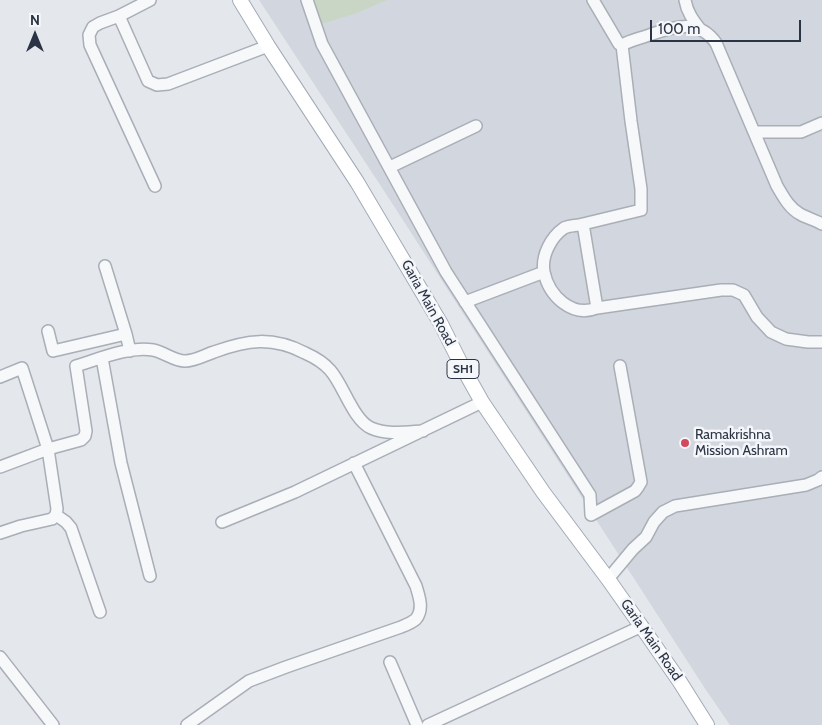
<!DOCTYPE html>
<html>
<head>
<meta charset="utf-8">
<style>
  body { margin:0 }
  #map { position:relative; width:822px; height:725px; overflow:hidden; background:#e4e7ec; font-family:Cabin,sans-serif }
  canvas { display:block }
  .north { position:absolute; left:10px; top:10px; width:50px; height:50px; -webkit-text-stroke:4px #f4f6f9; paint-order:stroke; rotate:0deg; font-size:14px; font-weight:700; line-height:20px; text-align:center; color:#2b3445 }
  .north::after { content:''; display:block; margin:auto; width:18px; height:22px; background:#2b3445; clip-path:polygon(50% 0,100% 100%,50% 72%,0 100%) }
  .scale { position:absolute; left:650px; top:20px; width:151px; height:22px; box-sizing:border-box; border:2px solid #2b3445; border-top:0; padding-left:6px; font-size:15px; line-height:18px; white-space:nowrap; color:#2b3445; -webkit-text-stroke:4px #f4f6f9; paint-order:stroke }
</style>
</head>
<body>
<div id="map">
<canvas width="822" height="725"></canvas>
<div class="north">N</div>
<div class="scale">100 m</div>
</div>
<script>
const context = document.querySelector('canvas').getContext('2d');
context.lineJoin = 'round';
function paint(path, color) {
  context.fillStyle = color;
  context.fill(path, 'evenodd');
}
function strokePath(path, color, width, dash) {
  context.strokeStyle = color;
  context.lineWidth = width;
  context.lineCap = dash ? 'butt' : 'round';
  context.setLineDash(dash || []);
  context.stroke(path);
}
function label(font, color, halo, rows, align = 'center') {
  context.font = font + ' Cabin,sans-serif';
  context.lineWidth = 5;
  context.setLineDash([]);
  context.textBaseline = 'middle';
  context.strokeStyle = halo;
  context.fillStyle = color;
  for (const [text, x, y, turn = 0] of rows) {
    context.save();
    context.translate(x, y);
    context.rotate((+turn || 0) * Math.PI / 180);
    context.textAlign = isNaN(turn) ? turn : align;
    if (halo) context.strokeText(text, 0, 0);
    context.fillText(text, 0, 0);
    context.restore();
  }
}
paint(new Path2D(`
  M259,0H822V725H730L704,687L390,200Z`), '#d2d6de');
paint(new Path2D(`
  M314,0H387L354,14L321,24Z`), '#c9d6c5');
const minor = new Path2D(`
  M150,0L119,16L100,23L93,27L89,35L90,45L155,186
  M307,0L322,44L446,272L590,495L591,515L635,491L638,487L641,482L620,366
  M593,0L619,44L622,45C631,40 642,38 652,34C676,26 699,19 716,43L777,186C783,196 789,208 800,214C807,218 815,220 822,224
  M685,0C687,12 693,20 700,29
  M119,16L148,81L157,85L168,84L268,46
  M755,132H801L822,123
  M390,167L476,126
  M583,224L641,210V189L631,121L622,45
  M105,266L126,334
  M465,302L544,272
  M597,308L583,224C576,226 570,225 564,228C551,237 541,256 544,272C549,296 572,318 597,308L721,290H733L744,295L757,317L771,332L786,339L808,342H822
  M48,331L53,351L126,334L130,351
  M102,358L121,463L150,576
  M0,377L22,368L48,449L57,509L56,515L52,519L21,526L0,533
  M0,467L48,449L81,440L85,436L86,431L76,366C99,359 129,346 153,350C164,352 174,361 185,361C195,361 205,355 214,352C247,340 272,336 305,353C314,357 323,362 330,370C343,384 353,420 371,428C387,435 406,432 423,431
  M56,515L66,522L71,528L100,612
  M222,522L295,492L482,402
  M608,579L633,549L646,537L654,522L663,512L675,506L806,485L818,480L822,477
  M0,657L53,725
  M390,662L417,725
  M187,725L249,681L286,667L401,627C406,625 413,622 416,619C424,609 419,596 416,586L354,463
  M428,725L642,626`);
const major = new Path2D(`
  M240,0L268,46L357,182L441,324L463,368L482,402L543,492L608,579L646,633L680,682L707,725`);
strokePath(minor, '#a9aeb7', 14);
strokePath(major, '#a3abb8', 16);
strokePath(minor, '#f7f8fa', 11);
strokePath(major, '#fff', 14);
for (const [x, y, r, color] of [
  [685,443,5,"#d1495b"]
]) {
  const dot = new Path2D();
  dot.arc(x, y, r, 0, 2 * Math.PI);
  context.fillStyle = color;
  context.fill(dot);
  strokePath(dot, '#f4f6f9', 2);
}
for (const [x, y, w] of [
  [463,369,32]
]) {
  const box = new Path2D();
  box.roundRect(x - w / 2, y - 9.5, w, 19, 4);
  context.fillStyle = '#f4f6f9';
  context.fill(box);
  strokePath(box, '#2b3445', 1);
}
label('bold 12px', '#2b3445', null, [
  ["SH1",463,369]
]);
label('14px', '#2b3445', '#f4f6f9', [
  ["Garia Main Road",428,303,61],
  ["Garia Main Road",651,640,55]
]);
label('14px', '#2b3445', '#f4f6f9', [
  ["Ramakrishna",695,435],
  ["Mission Ashram",695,451]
], 'left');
</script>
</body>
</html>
